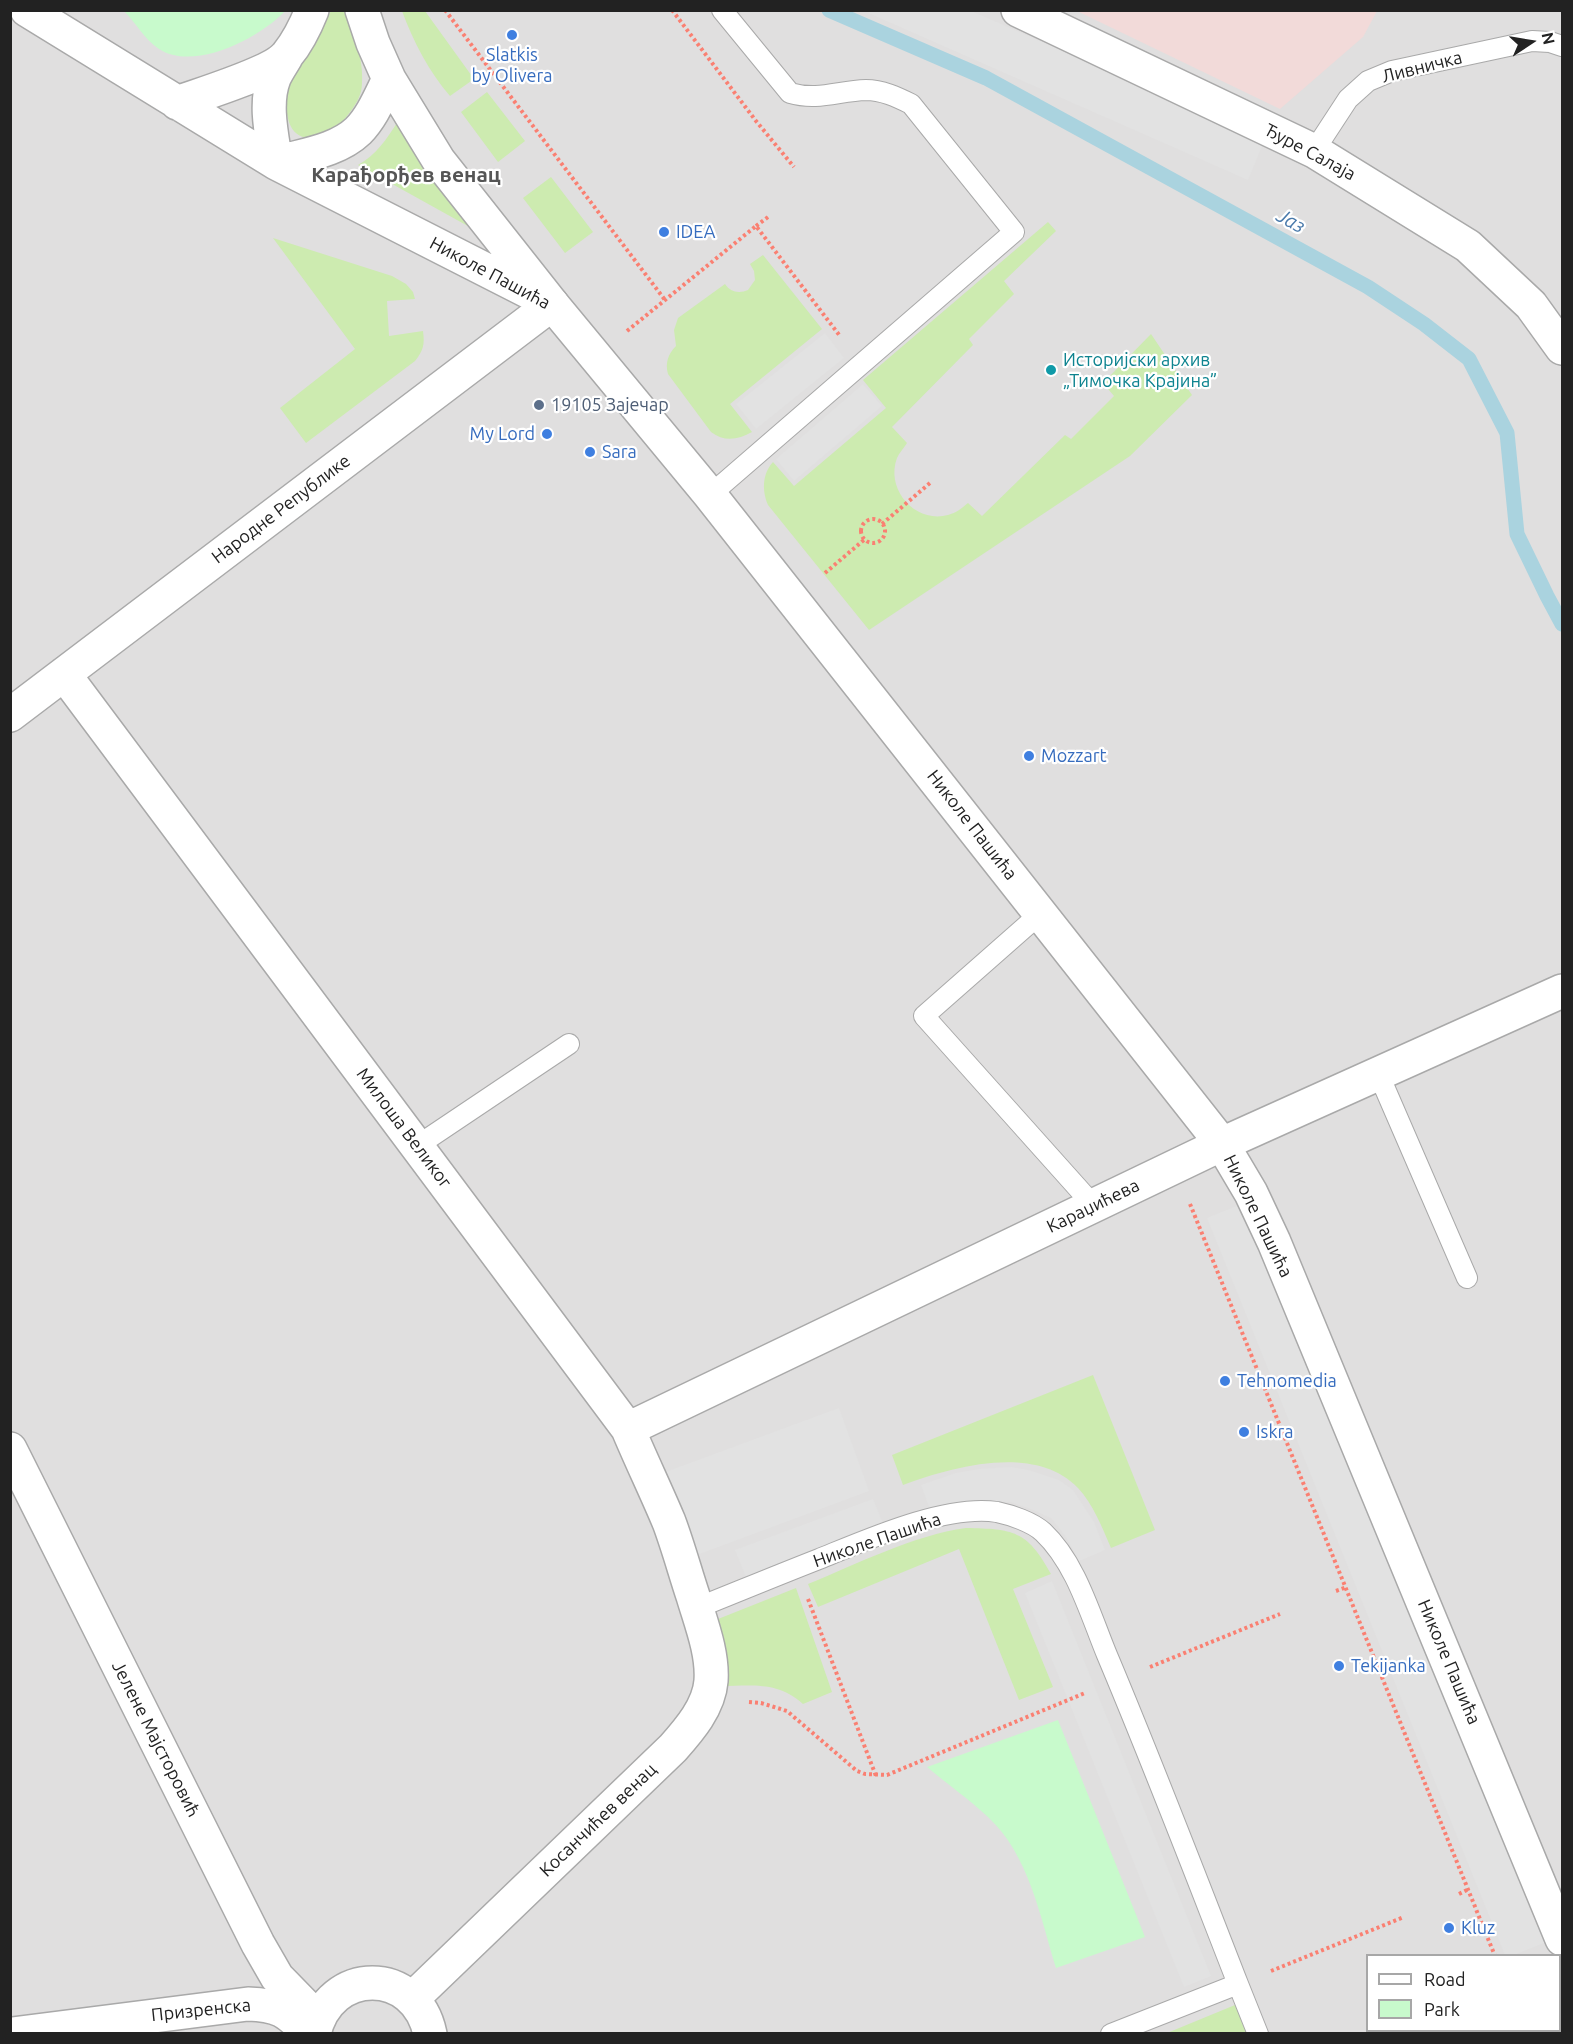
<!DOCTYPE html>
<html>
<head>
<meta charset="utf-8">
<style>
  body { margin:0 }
  #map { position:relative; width:1573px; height:2044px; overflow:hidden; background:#f2efe9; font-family:Ubuntu,sans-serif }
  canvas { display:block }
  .frame { position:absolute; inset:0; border:12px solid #222; pointer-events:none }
  .legend { position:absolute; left:1366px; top:1954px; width:195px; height:78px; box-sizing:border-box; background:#fff; border:2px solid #a7a7a7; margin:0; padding:8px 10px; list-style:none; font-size:18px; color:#222 }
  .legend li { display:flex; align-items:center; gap:12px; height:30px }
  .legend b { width:30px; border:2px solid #a7a7a7 }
  .north { position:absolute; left:1501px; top:12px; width:60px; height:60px; -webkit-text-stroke:4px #fff; paint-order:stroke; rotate:78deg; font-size:16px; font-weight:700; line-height:24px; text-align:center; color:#222 }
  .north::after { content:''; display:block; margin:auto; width:21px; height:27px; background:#222; clip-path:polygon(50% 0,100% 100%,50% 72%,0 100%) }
</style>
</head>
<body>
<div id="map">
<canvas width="1573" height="2044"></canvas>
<div class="frame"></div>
<ul class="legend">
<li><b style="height:8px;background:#fff"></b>Road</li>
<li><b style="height:16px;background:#c8facc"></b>Park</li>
</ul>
<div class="north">N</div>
</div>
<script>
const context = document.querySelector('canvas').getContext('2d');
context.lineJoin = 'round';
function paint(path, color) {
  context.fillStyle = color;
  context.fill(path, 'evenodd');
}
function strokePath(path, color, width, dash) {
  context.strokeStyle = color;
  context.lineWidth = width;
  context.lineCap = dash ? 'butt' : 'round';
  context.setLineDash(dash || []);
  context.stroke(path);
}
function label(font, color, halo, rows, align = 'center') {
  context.font = font + ' Ubuntu,sans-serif';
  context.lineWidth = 4.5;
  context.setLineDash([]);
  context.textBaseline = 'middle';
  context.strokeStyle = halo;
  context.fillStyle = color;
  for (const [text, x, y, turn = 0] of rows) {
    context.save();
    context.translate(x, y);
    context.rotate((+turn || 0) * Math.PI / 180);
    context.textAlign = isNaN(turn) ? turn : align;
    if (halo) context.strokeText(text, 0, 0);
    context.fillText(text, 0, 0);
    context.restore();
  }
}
paint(new Path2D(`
  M11,11H1562V2033L11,2034ZM1368,1956H1560V2030H1368Z`), '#e0dfdf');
paint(new Path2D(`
  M1077,11H1377L1363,37L1280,109Z`), '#f2dad9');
paint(new Path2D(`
  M331,11H347C353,33 364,59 362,83C362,96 355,106 347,116C344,120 340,126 336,130C329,136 319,138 310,138C287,138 284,110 288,91C293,62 317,37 331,11Z
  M402,11H425L474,79L450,96C429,72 413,41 402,11Z
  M487,92L525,141L498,162L461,112Z
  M398,121L475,230L358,165C376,155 387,139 398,121Z
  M551,177L593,232L565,253L523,198Z
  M1048,222L1056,231L1004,281L1014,294L969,339L973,345L892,427L907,443C904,448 899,453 897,458C885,490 916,524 948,515C956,513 962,508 968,503L982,516L1065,435L1071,439L1114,396L1103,383L1151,334L1192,395L1130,456L869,630L768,505C762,491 762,474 773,462L794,486L886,408L863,380Z
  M273,238L392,276L406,284L413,292L415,299L387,301L389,336L423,331C425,345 423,351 415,361L306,443L280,408L355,349Z
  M763,255L822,329L730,404L752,432C738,440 724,442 711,432L668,374C665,363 668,354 676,346L674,330L678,318L725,284C730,292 739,294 748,290L755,280L754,271L750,264Z
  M1093,1375L1155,1530L1111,1548C1102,1527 1093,1504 1078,1488C1035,1443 952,1467 903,1485L892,1455Z
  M966,1528C1013,1529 1027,1530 1051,1574L1013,1589L1053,1687L1019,1700L959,1549L818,1607L808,1584C857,1564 914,1535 966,1528Z
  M796,1588L832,1692L803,1704C777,1681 753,1686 721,1686L713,1621Z
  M1235,2005L1247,2033H1167Z`), '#cdebb0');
paint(new Path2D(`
  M124,11H285C260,38 194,72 159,49C143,38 137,24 124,11Z
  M1058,1720L1145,1937L1056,1968C1040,1916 1029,1855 988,1817C969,1799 947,1784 927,1767Z`), '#c8facc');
paint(new Path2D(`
  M864,11H971L1265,139L1248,180Z
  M825,333L844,358L756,429L736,404Z
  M863,384L882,406L794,481L776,459Z
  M1249,1201L1549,1941L1514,1955H1505L1207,1218Z
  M839,1408L869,1491L694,1556L663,1473Z
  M1011,1467L1028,1470L1059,1480L1073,1490L1094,1522L1105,1550L1079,1561L1066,1537L1051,1518L1031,1509L1011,1502L986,1501L954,1506L931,1512L921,1485L956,1473L980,1469Z
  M873,1499L884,1526L746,1577L735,1550Z
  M1052,1581L1211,1976L1184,1987L1025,1593Z`), '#e2e2e2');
strokePath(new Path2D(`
  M829,10L986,78L1368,287L1424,324L1469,359L1507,433L1517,534L1547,596L1562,624`), '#aad3df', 15);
const service = new Path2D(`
  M1314,151L1348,99L1368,81L1392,71L1532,41L1550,42L1562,46
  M710,495L1014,232L911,104C897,97 882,90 866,90C838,91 818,101 790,93L722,10
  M1041,913L924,1016L1094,1206
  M1379,1075L1467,1278
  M417,1146L569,1044
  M697,1608C737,1592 778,1575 819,1559C866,1540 946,1504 997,1512C1011,1515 1032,1522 1043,1532C1076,1563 1090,1614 1107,1655C1153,1764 1195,1874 1238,1984L1111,2034
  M1238,1984L1258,2034`);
const minor = new Path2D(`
  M1018,10L1314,151L1468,246L1531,305L1562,348
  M64,674L628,1429C641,1460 656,1491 669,1522C678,1546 685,1572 693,1596C701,1623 713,1653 711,1681C709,1707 689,1730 673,1748L412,1999
  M10,715L552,304
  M628,1429L1222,1144L1562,991
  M10,1449L258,1944L277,1977L317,2018
  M12,2034L248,2004C281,2005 287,2012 310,2034
  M314,2034C329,1966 416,1966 430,2034`);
const tertiary = new Path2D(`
  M27,10L276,163L543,299
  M362,10L373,43L389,79L439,161L552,304L710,495L1222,1144L1251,1193L1274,1242L1562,1939
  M177,103C201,94 273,73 287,55C297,43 306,25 312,10
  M276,163C303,155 337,151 358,131C372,117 380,97 389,79
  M276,163C272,136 264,104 274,78C277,71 282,64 286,57`);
strokePath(service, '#a9a9a9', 22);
strokePath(minor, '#a9a9a9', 36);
strokePath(tertiary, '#a9a9a9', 36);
strokePath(new Path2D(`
  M445,10L665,300
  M672,10L756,121L794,167
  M756,226L768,217
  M627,331L756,226L840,336
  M861 531a12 12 0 1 1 24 0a12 12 0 1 1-24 0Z
  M882,524L930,483
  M825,573L865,539
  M1190,1204L1495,1956
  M1336,1591L1347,1587
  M808,1599L876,1776
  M1150,1667L1280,1614
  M749,1702L761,1703L787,1711L857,1771L865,1774L887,1775L1085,1693
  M1459,1894L1469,1889
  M1271,1971L1404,1917
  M1525,2030L1526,2034`), '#fa8072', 4, [3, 3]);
strokePath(service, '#fff', 20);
strokePath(minor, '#fff', 33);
strokePath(tertiary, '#fff', 33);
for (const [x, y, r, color] of [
  [512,35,6,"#3f7fe0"],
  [664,232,6,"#3f7fe0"],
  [1051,370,6,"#0f9aa8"],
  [539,405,6,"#5c6f8a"],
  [547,434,6,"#3f7fe0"],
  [590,452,6,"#3f7fe0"],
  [1029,756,6,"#3f7fe0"],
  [1225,1381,6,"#3f7fe0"],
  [1244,1432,6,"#3f7fe0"],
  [1339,1666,6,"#3f7fe0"],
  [1449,1928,6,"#3f7fe0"]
]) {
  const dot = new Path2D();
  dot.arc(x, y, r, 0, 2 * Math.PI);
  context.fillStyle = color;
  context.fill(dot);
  strokePath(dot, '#fff', 2);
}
label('18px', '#366cbe', '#fff', [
  ["Slatkis",512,55,"center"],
  ["by Olivera",512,76,"center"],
  ["IDEA",676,232],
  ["My Lord",535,434,"right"],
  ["Sara",602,452],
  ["Mozzart",1041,756],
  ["Tehnomedia",1237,1381],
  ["Iskra",1256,1432],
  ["Tekijanka",1351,1666],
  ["Kluz",1461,1928]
], 'left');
label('18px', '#222', '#fff', [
  ["Ливничка",1422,67,-14],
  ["Ђуре Салаја",1310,152,28],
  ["Николе Пашића",490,273,28],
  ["Народне Републике",281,509,-37],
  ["Николе Пашића",972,825,52],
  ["Милоша Великог",404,1128,53],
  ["Караџићева",1093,1206,-26],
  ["Николе Пашића",1258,1216,64],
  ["Николе Пашића",877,1540,-19],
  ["Николе Пашића",1449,1662,67],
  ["Јелене Мајсторовић",156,1739,63],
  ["Косанчићев венац",598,1820,-44],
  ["Призренска",201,2010,-6]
]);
label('18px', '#0d838f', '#fff', [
  ["Историјски архив",1063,360],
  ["„Тимочка Крајина”",1063,381]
], 'left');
label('18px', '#4e5e75', '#fff', [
  ["19105 Зајечар",551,405]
], 'left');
label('italic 20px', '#4a7aab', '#fff', [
  ["Јаз",1291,221,29]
]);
label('bold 21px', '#555', '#fff', [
  ["Карађорђев венац",406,175]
]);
</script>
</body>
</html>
